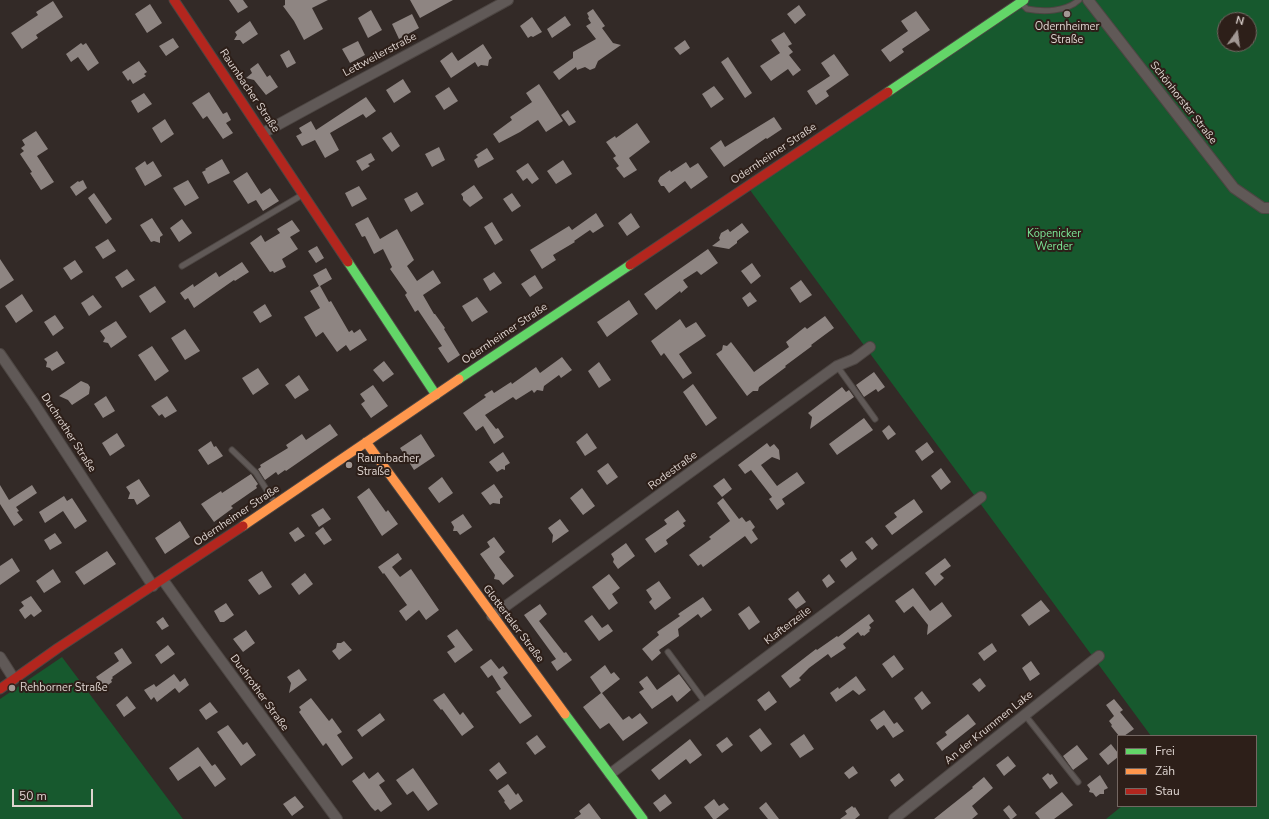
<!DOCTYPE html>
<html>
<head>
<meta charset="utf-8">
<style>
  body { margin:0 }
  #map { position:relative; width:1269px; height:819px; overflow:hidden; background:#332a27; font-family:"Nunito Sans",sans-serif }
  canvas { display:block }
  .legend { position:absolute; left:1117px; top:735px; width:140px; height:72px; box-sizing:border-box; background:#2d1f19; border:1px solid #736762; margin:0; padding:5px 7px; list-style:none; font-size:12px; color:#ddd3cf }
  .legend li { display:flex; align-items:center; gap:8px; height:20px }
  .legend b { width:20px; border:1px solid #736762 }
  .north { position:absolute; left:1217px; top:12px; width:40px; height:40px; box-sizing:border-box; background:#2d1f19; border:1px solid #736762; border-radius:50%; rotate:14deg; font-size:11px; font-weight:700; line-height:16px; text-align:center; color:#ddd3cf }
  .north::after { content:''; display:block; margin:auto; width:14px; height:18px; background:#a29894; clip-path:polygon(50% 0,100% 100%,50% 72%,0 100%) }
  .scale { position:absolute; left:12px; top:789px; width:81px; height:18px; box-sizing:border-box; border:2px solid #ddd3cf; border-top:0; padding-left:5px; font-size:12px; line-height:14px; white-space:nowrap; color:#ddd3cf; -webkit-text-stroke:3px #2d1f19; paint-order:stroke }
</style>
</head>
<body>
<div id="map">
<canvas width="1269" height="819"></canvas>
<ul class="legend">
<li><b style="height:5px;background:#63d668"></b>Frei</li>
<li><b style="height:5px;background:#ff974d"></b>Zäh</li>
<li><b style="height:5px;background:#b3261e"></b>Stau</li>
</ul>
<div class="north">N</div>
<div class="scale">50 m</div>
</div>
<script>
const context = document.querySelector('canvas').getContext('2d');
context.lineJoin = 'round';
function paint(path, color) {
  context.fillStyle = color;
  context.fill(path, 'evenodd');
}
function strokePath(path, color, width, dash) {
  context.strokeStyle = color;
  context.lineWidth = width;
  context.lineCap = dash ? 'butt' : 'round';
  context.setLineDash(dash || []);
  context.stroke(path);
}
function label(font, color, halo, rows, align = 'center') {
  context.font = font + ' "Nunito Sans",sans-serif';
  context.lineWidth = 4;
  context.setLineDash([]);
  context.textBaseline = 'middle';
  context.strokeStyle = halo;
  context.fillStyle = color;
  for (const [text, x, y, turn = 0] of rows) {
    context.save();
    context.translate(x, y);
    context.rotate((+turn || 0) * Math.PI / 180);
    context.textAlign = isNaN(turn) ? turn : align;
    if (halo) context.strokeText(text, 0, 0);
    context.fillText(text, 0, 0);
    context.restore();
  }
}
paint(new Path2D(`
  M1024,0H1269V819H1106L1122,806H1256V736H1151L747,186ZM1225,20H1249V44H1225Z
  M62,657L183,819H0V699Z`), '#17592e');
paint(new Path2D(`
  M229,0H243L248,7L238,13Z
  M285,0H328L312,8L323,29L304,40L294,21L283,6L285,5Z
  M410,0H453L420,18Z
  M53,1L63,17L36,35L38,38L22,49L11,33L38,15L36,12Z
  M150,4L162,23L147,33L135,14Z
  M799,5L806,15L795,24L787,14Z
  M593,9L605,26L602,28L613,43L621,45L598,61L595,68L590,70L585,67L577,70L576,67L559,80L553,72L573,58V52L596,39L586,26L591,23L588,18L589,17L587,13Z
  M371,10L382,30L368,38L358,18Z
  M916,11L930,30L902,49L904,52L890,62L881,50L908,31L901,21Z
  M412,14L419,28L399,39L392,24Z
  M565,16L571,25L552,38L547,29Z
  M532,17L542,32L533,37L531,36L528,38L520,26Z
  M250,21L258,34L243,44L240,40H234L237,35L235,32Z
  M784,32L792,44L788,46L793,52L789,55L801,70L793,76L788,69L771,81L760,66L780,53L771,40Z
  M173,38L179,47L166,56L159,46Z
  M685,40L690,48L680,55L674,48Z
  M358,41L365,55L350,63L342,49Z
  M81,43L83,45L86,43L99,63L88,71L78,57L71,62L66,54Z
  M483,44L492,58L489,60L488,66L481,65L478,67L475,62L451,78L440,61L452,52L458,61Z
  M289,50L296,63L287,68L280,55Z
  M834,54L849,75L826,91L829,96L816,105L807,91L830,76L821,63Z
  M728,57L752,93L745,98L721,62Z
  M139,61L147,72L144,74L146,76L133,84L130,79L128,81L122,72Z
  M258,63L267,77L270,75L278,87L266,95L254,80L246,78L252,73L250,69Z
  M403,79L411,92L394,103L386,90Z
  M539,84L563,121L546,132L538,120L520,132L499,143L493,134L512,120L510,117L532,102L526,93Z
  M714,86L724,99L711,108L702,94Z
  M449,87L458,101L444,110L435,96Z
  M209,92L223,114L227,112L231,120L226,123L233,133L223,139L207,116L203,119L192,103Z
  M144,93L152,104L138,113L131,101Z
  M366,97L376,111L366,118L363,114L330,133L339,150L325,158L315,140L302,146L296,136L302,133L299,128L311,121L316,130Z
  M568,110L576,122L569,126L561,115Z
  M774,117L782,129L767,139L766,138L724,167L710,148L721,140L725,147Z
  M165,119L174,134L161,143L152,128Z
  M637,123L650,142L629,158L637,170L624,178L616,168L619,166L613,158L616,156L606,142L615,136L616,138Z
  M36,131L48,149L37,156L54,182L41,190L30,173L32,172L20,154L24,151L21,148L25,145L22,140Z
  M391,132L400,146L392,152L382,138Z
  M439,147L445,160L432,167L425,154Z
  M487,148L494,159L478,168L474,160L478,157L476,155Z
  M371,153L375,160L368,164L370,166L362,171L356,161Z
  M222,159L230,173L208,184L202,172L206,170L205,169Z
  M563,160L572,174L556,184L547,171Z
  M145,161L147,165L153,161L162,176L145,186L135,168Z
  M686,162L690,168L698,163L708,177L691,189L685,181L669,193L664,186H661L658,181L660,177L670,170L671,172Z
  M528,163L539,179L532,184L527,178L523,181L516,171Z
  M247,172L261,194L270,188L279,201L263,211L256,200L248,204L233,181Z
  M83,180L87,188L76,196L70,187L78,181L79,182Z
  M188,180L199,198L185,206L173,188Z
  M474,185L483,198L470,207L463,200V197L461,194Z
  M359,186L367,199L352,207L345,193Z
  M417,192L424,204L411,212L404,199Z
  M94,193L112,219L106,224L88,198Z
  M512,193L521,206L512,212L503,199Z
  M596,213L604,226L593,233L590,230L574,241L575,242L553,255L556,260L542,269L530,250L569,226L572,230Z
  M631,213L640,227L627,236L618,223Z
  M368,217L380,239L397,229L414,260L407,266L417,281L433,270L441,283L423,295L434,314H435L445,328L444,329L460,355L448,363L438,348L442,346L418,310L415,312L405,295L407,293L390,269L392,267L383,249L374,254L365,236L362,237L355,224Z
  M152,218L163,235L160,237V243L154,241L151,242L140,225Z
  M182,219L192,233L179,242L170,228Z
  M292,220L300,231L290,237L298,249L282,259L286,267L274,273L273,271L270,272L250,243L261,235L265,242L280,233L277,229Z
  M492,222L503,240L495,245L484,227Z
  M742,223L749,232L737,241V243L729,249L712,246L720,240L719,238L721,233L728,229L730,232Z
  M108,239L116,251L103,259L95,247Z
  M317,246L324,258L316,263L308,251Z
  M708,249L718,263L701,275L697,271L683,280L688,287L681,293L680,291L656,310L644,294Z
  M0,259L14,280L0,289Z
  M75,260L83,272L71,280L63,268Z
  M242,262L249,272L238,279L235,281L234,280L194,308L188,298L185,300L180,293L193,284L194,287L216,272L219,277Z
  M752,263L761,276L751,284L741,271Z
  M326,268L332,279L320,286L329,302L331,301L349,332L352,330L354,333L360,329L367,340L350,351L346,345L337,352L323,332L316,337L304,317L320,308L310,291L319,286L313,275Z
  M127,269L135,280L122,288L115,277Z
  M494,272L502,283L490,291L483,279Z
  M535,275L543,288L530,297L521,284Z
  M801,280L812,295L800,303L790,288Z
  M155,286L166,302L150,313L139,296Z
  M750,292L757,301L748,307L742,298Z
  M22,294L33,311L16,323L5,306Z
  M93,295L102,307L89,316L81,303Z
  M477,297L488,312L472,322L462,306Z
  M629,300L638,314L607,337L597,322Z
  M265,304L272,316L260,323L253,312Z
  M55,315L64,328L53,336L44,322Z
  M825,316L834,328L811,345L812,346L785,366L786,367L759,387L758,391H753L747,396L716,354L722,350L723,345L727,346L731,342L754,372L789,347L786,342L805,327L807,329Z
  M680,319L686,328L696,322L706,336L679,354L692,373L683,379L664,353L661,356L651,341Z
  M116,321L127,337L111,348L108,343L103,342L105,338L100,331Z
  M185,329L200,351L185,360L171,338Z
  M152,346L169,371L155,381L138,355Z
  M57,351L65,363L52,371L50,368L46,367L47,362L44,359Z
  M562,357L572,370L561,378L559,375L544,386L543,391L537,390L534,393L532,390L516,400L513,397L485,415L496,429L498,428L504,437L494,444L483,426L476,431L463,413L486,397L484,395L492,390L494,393L511,382L512,384L536,367L540,373Z
  M384,361L394,374L383,382L373,370Z
  M599,362L611,380L599,388L588,371Z
  M258,368L269,384L253,395L242,378Z
  M874,372L885,387L878,392L876,389L864,397L856,385Z
  M299,375L309,390L295,399L285,385Z
  M81,381L88,384L90,387L89,394L72,405L68,400L59,396Z
  M693,384L717,418L706,426L683,392Z
  M373,385L388,406L371,418L361,404L365,401L360,394Z
  M842,387L846,392L849,390L854,397L810,429L812,417L808,413Z
  M106,396L115,411L103,418L94,404Z
  M167,396L177,411L165,418L162,414L159,416L151,406Z
  M864,418L873,430L837,455L829,444Z
  M330,424L338,435L286,471L285,470L278,475L276,472L265,480L258,469L261,467L260,465L288,448L286,445L302,434L306,440Z
  M889,425L896,434L888,440L882,431Z
  M117,433L125,446L110,456L102,443Z
  M587,433L597,448L585,456L576,442Z
  M421,434L435,456L414,470L400,448Z
  M211,441L214,447L216,446L223,456L208,465L198,450Z
  M927,442L934,452L922,461L915,451Z
  M767,443L770,447L774,444L779,450L780,460L772,457L761,465L777,486L797,472L805,483L782,499L785,504L777,510L769,499L772,497L751,470L745,474L738,465Z
  M503,452L510,463L505,466V470L502,469L497,472L489,462Z
  M608,463L618,477L607,485L597,471Z
  M941,468L951,482L941,490L931,476Z
  M251,474L258,484L256,486L257,488L231,506L233,508L214,522L201,504L221,491L222,493Z
  M442,477L453,493L439,503L428,488Z
  M724,478L732,489L722,497L713,486Z
  M139,479L150,496L137,505L134,499H128L130,493L126,487Z
  M494,484L503,497L500,499V504L493,503L490,505L481,493Z
  M0,485L9,500L32,485L37,493L16,507L19,511L17,512L23,520L14,526L0,504Z
  M369,488L386,512L388,510L398,524L382,536L357,497Z
  M582,488L595,506L583,515L570,498Z
  M64,496L67,501L72,498L87,521L75,529L63,511L45,523L39,512Z
  M723,498L739,519L742,517L746,522L750,520L755,527L752,530L758,539L751,544L745,536L703,567L701,564L698,566L689,555L711,539L709,537L730,521L717,503Z
  M914,499L923,512L892,535L885,526L897,517L894,513Z
  M323,508L331,519L319,527L311,515Z
  M678,510L686,521L683,523L685,526L666,540L668,544L655,553L645,539L667,524L664,520Z
  M463,514L472,527L460,535L457,531H453L454,527L451,522Z
  M560,519L569,531L552,543L553,535L548,528Z
  M180,521L190,537L165,554L155,538Z
  M298,527L305,536L295,542L289,533Z
  M323,527L332,540L324,545L315,533Z
  M55,533L62,543L50,550L44,540Z
  M494,537L505,552L499,557L514,576L503,585L499,580L494,579L495,575L480,554L490,547L487,542Z
  M872,537L878,545L872,550L865,542Z
  M626,543L635,556L618,569L613,562L614,559L611,554Z
  M107,551L116,564L84,585L75,572Z
  M852,551L857,559L846,568L840,560Z
  M398,553L402,559L392,567L400,577L411,569L439,610L426,620L419,610L406,621L399,611L407,605L384,573L383,574L378,567Z
  M12,558L20,571L0,585V566Z
  M945,558L951,566L940,574L944,578L935,586L925,573Z
  M53,569L61,582L44,593L36,581Z
  M262,571L272,587L259,595L248,580Z
  M305,573L313,584L299,595L291,584Z
  M609,574L620,588L612,594L618,603L609,610L592,587Z
  M829,574L835,582L827,588L822,580Z
  M659,581L671,598L655,610L649,602L652,599L646,590Z
  M913,588L930,611L942,602L952,616L927,635L928,625L913,606L904,613L895,601Z
  M798,591L806,602L796,609L788,599Z
  M31,596L42,611L34,617L31,614L25,619L19,610L24,606L21,602Z
  M703,597L712,610L701,618L698,614L678,629L679,636L659,650L661,653L652,661L642,649L659,635L657,632L680,616L678,614Z
  M1041,600L1050,611L1029,626L1021,615Z
  M226,603L234,615L224,622H220L214,611Z
  M540,604L547,614L539,621L564,653L566,652L572,660L557,671L551,662L556,659L524,615Z
  M749,606L760,622L749,630L738,614Z
  M869,614L874,621L869,625L871,628L869,630L870,631L864,636L863,635L861,636L858,632L843,644L846,648L831,658L828,654L809,668L799,678L801,680L790,688L781,676L816,649L817,650L837,636L838,637Z
  M592,615L602,628L608,624L613,631L599,641L584,621Z
  M163,617L169,626L162,630L156,622Z
  M457,629L473,650L455,663L447,652L455,647L447,636Z
  M246,630L255,643L243,652L233,639Z
  M344,641L352,650L339,660L332,651L336,648L337,643H341Z
  M992,643L997,651L984,661L978,653Z
  M168,645L175,654L161,664L155,655Z
  M122,648L132,663L112,677L113,678L111,680L112,682L104,688L96,677L119,661L114,653Z
  M894,655L904,669L892,678L882,664Z
  M491,659L499,669L503,666L508,673L503,677L532,716L520,724L496,692L501,689L492,675L488,678L480,667Z
  M1031,661L1040,674L1030,681L1022,668Z
  M605,665L611,674L614,672L620,679L602,693L623,720L629,716L632,719L640,713L648,723L623,741L609,723L600,729L583,707L601,693L590,677Z
  M299,669L307,680L289,693L291,683L287,677Z
  M174,674L180,682L185,678L189,685L179,693L175,688L157,702L154,697L151,700L144,690L154,684L156,687Z
  M679,674L691,690L677,702L672,695L652,709L639,692L644,689L639,682L647,676L657,690Z
  M856,676L866,690L859,695L853,690L836,702L830,693L838,687L839,689Z
  M980,678L986,686L979,692L972,684Z
  M769,691L777,702L765,711L757,700Z
  M922,691L931,703L922,710L914,698Z
  M444,693L460,715L463,712L474,727L462,736L442,709L441,710L433,700Z
  M127,696L136,708L124,717L116,705Z
  M311,698L329,721L332,718L342,732L337,735L353,758L342,766L326,743L323,746L299,712L301,710L299,707Z
  M1114,699L1123,710L1120,712L1134,729L1124,736H1119L1111,726L1112,725L1109,721L1114,716L1106,705Z
  M210,702L218,712L206,720L199,710Z
  M884,710L894,724L897,722L904,731L893,738L884,725L877,730L870,720Z
  M380,713L385,720L362,737L357,730Z
  M968,714L976,724L942,751L936,743L947,735L945,732Z
  M228,725L243,745L247,742L256,755L241,766L217,732Z
  M760,728L772,744L761,752L749,736Z
  M804,734L814,749L800,758L790,744Z
  M537,735L546,747L535,755L526,743Z
  M727,737L733,745L722,753L716,745Z
  M690,739L702,755L690,764L686,759L659,780L651,770Z
  M1111,744L1118,753V757L1108,765L1099,754Z
  M1077,745L1088,759L1073,770L1063,756Z
  M198,747L212,766L215,764L226,779L215,787L200,766L178,781L169,768Z
  M1008,756L1016,766L1004,776L996,765Z
  M499,762L507,773L497,780L489,770Z
  M853,766L858,773L849,779L844,773Z
  M413,768L438,804L428,811L413,791L407,795L396,780Z
  M364,772L369,779L378,772L385,781L379,785L392,804L381,812L378,809L375,811L371,807L352,781Z
  M899,773L904,780L895,787L890,780Z
  M1048,773L1050,775L1052,774L1058,783L1050,789L1042,778Z
  M1100,775L1108,788L1104,790V794H1100L1096,797L1093,793L1089,792L1090,789L1087,785Z
  M984,777L993,788L972,806L978,814L972,819H934L973,788L972,787Z
  M508,784L516,795L518,793L523,801L510,810L504,802L505,801L498,791Z
  M1062,792L1073,805L1054,819H1040L1035,813Z
  M665,794L672,803L660,812L653,803Z
  M295,796L304,807L292,816L283,804Z
  M714,799L719,806L724,803L729,809L716,819H713L704,807Z
  M766,802L779,819H768L759,808Z
  M589,803L601,819H574L581,814L579,811Z
  M1009,805L1017,815L1012,819H1010L1003,810Z
  M852,806L854,808L855,807L860,815L855,819H840L847,814L845,811Z`), '#8e8582');
const lane = new Path2D(`
  M1021,3L1027,9C1043,12 1066,12 1079,0
  M182,266L302,195
  M837,366L875,419
  M232,450L256,473L275,503
  M668,652L705,702
  M1025,715L1078,782`);
const street = new Path2D(`
  M1088,0L1234,188L1263,208H1269
  M263,133C344,88 427,45 508,0
  M0,354L33,402L153,586
  M163,580L200,632L337,819
  M492,616L837,366L854,359L870,347
  M0,657L14,679
  M610,774L981,497
  M894,819L1099,656`);
const fast = new Path2D(`
  M888,92L1024,0
  M348,262L436,395
  M459,379L630,265
  M565,714L643,819`);
const slow = new Path2D(`
  M366,442L565,714
  M243,526L459,379`);
const jam = new Path2D(`
  M174,0L348,262
  M630,265L888,92
  M0,689L58,648L243,526`);
strokePath(lane, '#4d4643', 7);
strokePath(street, '#4d4643', 12);
strokePath(fast, '#4d4643', 11);
strokePath(slow, '#4d4643', 11);
strokePath(jam, '#4d4643', 11);
strokePath(lane, '#605957', 5);
strokePath(street, '#605957', 10);
strokePath(fast, '#63d668', 9);
strokePath(slow, '#ff974d', 9);
strokePath(jam, '#b3261e', 9);
for (const [x, y, r, color] of [
  [1067,14,4,"#a29894"],
  [349,465,4,"#a29894"],
  [12,688,4,"#a29894"]
]) {
  const dot = new Path2D();
  dot.arc(x, y, r, 0, 2 * Math.PI);
  context.fillStyle = color;
  context.fill(dot);
  strokePath(dot, '#2d1f19', 1.5);
}
label('11px', '#ddd3cf', '#2d1f19', [
  ["Odernheimer",1067,27,"center"],
  ["Straße",1067,40,"center"],
  ["Raumbacher",357,459],
  ["Straße",357,472],
  ["Rehborner Straße",20,688]
], 'left');
label('11px', '#ddd3cf', '#2d1f19', [
  ["Lettweilerstraße",380,55,-28],
  ["Raumbacher Straße",249,91,56],
  ["Schönhorster Straße",1183,103,52],
  ["Odernheimer Straße",774,154,-34],
  ["Odernheimer Straße",505,334,-34],
  ["Duchrother Straße",68,433,57],
  ["Rodestraße",673,471,-36],
  ["Odernheimer Straße",237,516,-34],
  ["Glottertaler Straße",513,624,53],
  ["Klafterzeile",788,626,-37],
  ["Duchrother Straße",259,693,54],
  ["An der Krummen Lake",989,728,-39]
]);
label('11px', '#7be696', '#2d1f19', [
  ["Köpenicker",1054,234],
  ["Werder",1054,247]
]);
</script>
</body>
</html>
